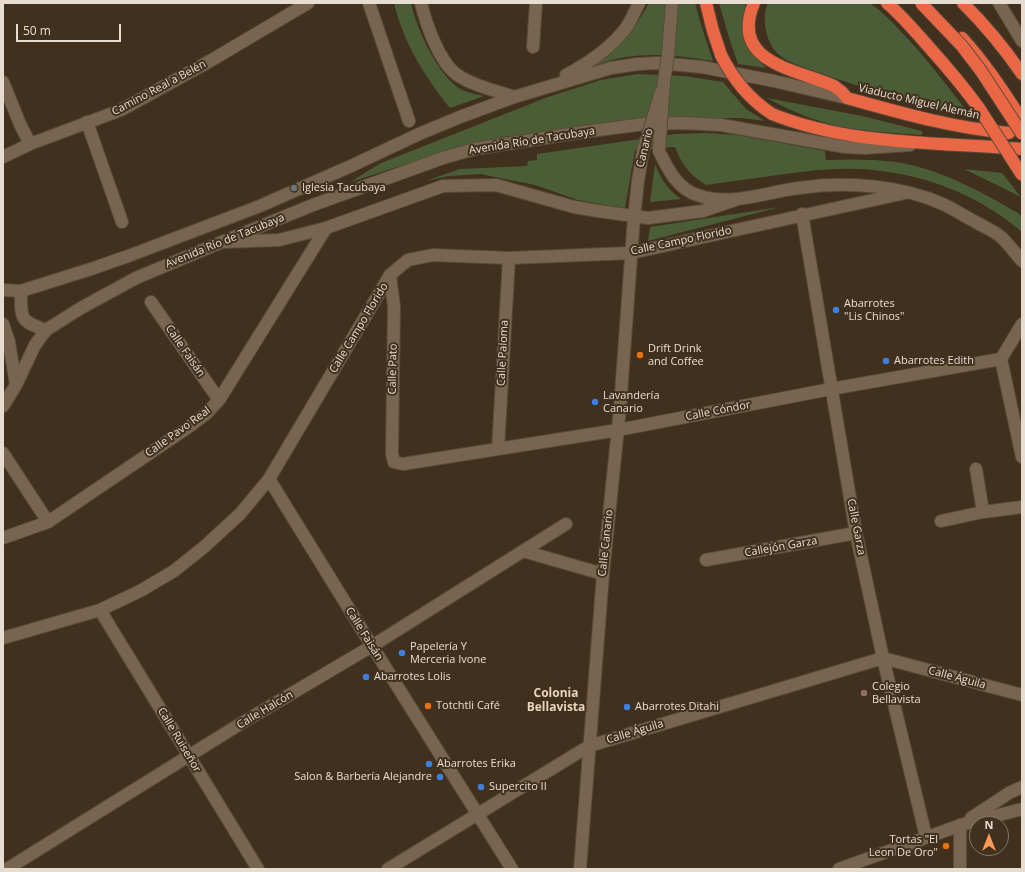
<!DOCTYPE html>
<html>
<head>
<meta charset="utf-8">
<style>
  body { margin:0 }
  #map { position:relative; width:1025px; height:872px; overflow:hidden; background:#41301d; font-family:"Open Sans",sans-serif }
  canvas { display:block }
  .frame { position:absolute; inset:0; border:4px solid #e7dcd0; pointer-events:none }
  .north { position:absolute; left:969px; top:816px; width:40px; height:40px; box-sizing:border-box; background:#41301d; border:1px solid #837565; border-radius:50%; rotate:0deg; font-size:11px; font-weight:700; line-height:16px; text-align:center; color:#e7dcd0 }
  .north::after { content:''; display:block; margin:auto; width:14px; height:18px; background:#fe9b58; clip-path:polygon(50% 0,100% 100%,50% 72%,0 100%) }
  .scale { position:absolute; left:16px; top:24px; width:105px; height:18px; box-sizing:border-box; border:2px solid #e7dcd0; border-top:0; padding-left:5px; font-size:12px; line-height:14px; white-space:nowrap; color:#e7dcd0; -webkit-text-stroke:3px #41301d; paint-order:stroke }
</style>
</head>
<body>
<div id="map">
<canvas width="1025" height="872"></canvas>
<div class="frame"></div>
<div class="north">N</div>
<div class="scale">50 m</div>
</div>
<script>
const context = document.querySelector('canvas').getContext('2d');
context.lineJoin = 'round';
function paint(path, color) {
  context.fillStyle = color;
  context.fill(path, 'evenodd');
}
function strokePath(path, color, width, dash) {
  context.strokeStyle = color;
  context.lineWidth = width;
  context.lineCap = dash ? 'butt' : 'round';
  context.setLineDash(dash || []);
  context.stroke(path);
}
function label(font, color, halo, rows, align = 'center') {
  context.font = font + ' "Open Sans",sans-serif';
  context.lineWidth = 4;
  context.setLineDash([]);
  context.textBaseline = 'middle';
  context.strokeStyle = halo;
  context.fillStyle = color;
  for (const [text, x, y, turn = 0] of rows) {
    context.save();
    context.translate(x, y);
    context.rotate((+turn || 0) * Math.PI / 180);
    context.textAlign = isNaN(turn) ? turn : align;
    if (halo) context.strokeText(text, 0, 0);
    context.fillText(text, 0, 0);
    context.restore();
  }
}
paint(new Path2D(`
  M394,3H411C416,28 439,78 462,90C469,93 477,94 484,96L450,108C425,77 403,42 394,3Z
  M649,3H695L703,31L713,61C682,56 651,52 620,58C612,59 604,63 596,65C620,45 634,31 649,3Z
  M719,3H746C744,8 745,14 745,19C745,39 752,54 766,68L738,64L730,41Z
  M768,3H870C884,13 896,26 908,39C930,63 949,88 969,114C917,102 865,90 814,71C802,66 788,63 778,54C766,43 761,18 768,3Z
  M637,74L684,76L723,82L746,109L765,121L741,118H690L511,140L509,136L464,146L350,182L381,163L548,97L601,80Z
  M767,98L862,116L922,131V135C897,133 872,132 848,128C820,123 792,112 767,98Z
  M708,133L737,135L825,151L826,160C849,159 873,159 896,162C940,169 980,191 1018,213L1022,217V232C977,193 917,171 857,169C833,168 809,171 785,174C759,178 732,181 706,185C689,174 682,165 675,147L635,150L625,208L605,205L578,200L535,185L480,174L449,176L425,181L460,169L527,166L528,161L537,160V154L675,134Z
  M655,164C661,179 667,189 681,199L650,202Z
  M964,169L1002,173L1021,197Z
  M780,207L648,241L650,227Z`), '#4a5d37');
const minor = new Path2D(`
  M369,3L409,121
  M421,3C426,24 439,61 456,74C473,86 495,90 514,97
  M533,47L536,3
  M3,82L20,124L30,144
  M87,122L122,222
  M3,157L30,144L121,110L210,61L308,3
  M802,214L856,533L883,658L926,837
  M222,242L279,240L326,228L443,186L496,185L574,207L598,211L648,218L703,211L735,200
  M390,275L394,307L392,454L394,462L403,464L618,430L831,389L1001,359L1022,324
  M151,302L219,400
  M1001,359L1022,457
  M498,449L509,258
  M3,453L48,522
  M976,469L983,512
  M269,479L372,646L512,869
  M941,521L983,512L1022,507
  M3,538L48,522L190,426L207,413L219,400L326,228
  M523,551L603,574
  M706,560L856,533
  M100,610L258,869
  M3,638L100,610L140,591L174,571L204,547L240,514L269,479L390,275L408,260L433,255L509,258L631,253L905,193
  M960,825V869
  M7,869L240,724L372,646L566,524
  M388,869L589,746L883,658L1022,695`);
const tertiary = new Path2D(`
  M580,869L603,574L620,408L634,217L638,181L643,151`);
const secondary = new Path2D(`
  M999,3L1022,41
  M668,55L672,3
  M566,75C589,63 610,49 626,28C631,21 635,11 639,3
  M659,151C668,170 678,190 700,196C733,206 766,192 799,188C845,181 902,185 945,205C955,210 964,216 974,221C982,226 992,230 1000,236C1008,243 1015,253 1022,261
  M3,290L21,291L94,268L131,255L260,206L351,166L419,134L460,117L514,97L611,68L638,64L658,63L702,67L774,81L847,98
  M21,291C21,318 19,321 46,330
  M3,324L9,342L16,385
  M3,406L16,385L35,345L46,330L81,308L136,278L222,242L313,205L443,158L474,149L576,133L644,124L684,123L721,125L845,147L864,148L910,145
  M971,818L1009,793L1022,787
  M839,869L961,825L1022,809`);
const motorway = new Path2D(`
  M706,3L713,31L721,55
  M754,3C729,63 796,69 834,86L842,92L847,98C901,113 953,128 1009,133
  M887,3C902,16 915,31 928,46C946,66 963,86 979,108
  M963,3C985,25 1005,49 1022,74
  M962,38C985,63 1003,91 1022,120
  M772,114C852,146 938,142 1022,149`);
strokePath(minor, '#594b3a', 14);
strokePath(tertiary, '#594b3a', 14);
strokePath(secondary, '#594b3a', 14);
strokePath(motorway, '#594b3a', 14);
strokePath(minor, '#786550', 12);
strokePath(tertiary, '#786550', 12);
strokePath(secondary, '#786550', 12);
strokePath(motorway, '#ea6746', 12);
const tertiaryBridge = new Path2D(`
  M643,151L661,92`);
const secondaryBridge = new Path2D(`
  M659,151L664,81L668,55`);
const motorwayBridge = new Path2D(`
  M921,3L962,46L981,71L1022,134
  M721,55C733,79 749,99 772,114
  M979,108L1022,175`);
strokePath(tertiaryBridge, '#594b3a', 14, []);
strokePath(secondaryBridge, '#594b3a', 14, []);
strokePath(motorwayBridge, '#594b3a', 14, []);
strokePath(tertiaryBridge, '#786550', 12);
strokePath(secondaryBridge, '#786550', 12);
strokePath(motorwayBridge, '#ea6746', 12);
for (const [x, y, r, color] of [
  [294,188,4,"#6b7280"],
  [836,310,4,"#3f7fe0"],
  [640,355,4,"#e8710a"],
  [886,361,4,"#3f7fe0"],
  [595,402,4,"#3f7fe0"],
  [402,653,4,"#3f7fe0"],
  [366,677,4,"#3f7fe0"],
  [864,693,4,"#8d6e63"],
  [428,706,4,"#e8710a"],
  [627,707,4,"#3f7fe0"],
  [429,764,4,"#3f7fe0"],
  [440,777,4,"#3f7fe0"],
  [481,787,4,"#3f7fe0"],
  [946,846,4,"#e8710a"]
]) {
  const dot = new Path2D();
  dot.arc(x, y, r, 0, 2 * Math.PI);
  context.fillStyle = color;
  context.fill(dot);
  strokePath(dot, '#41301d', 1.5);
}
label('11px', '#e7dcd0', '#41301d', [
  ["Camino Real a Belén",159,88,-28],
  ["Viaducto Miguel Alemán",919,102,13],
  ["Avenida Río de Tacubaya",532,141,-9],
  ["Canario",645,148,-76],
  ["Avenida Río de Tacubaya",225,241,-22],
  ["Calle Campo Florido",681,241,-12],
  ["Calle Campo Florido",359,328,-59],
  ["Calle Faisán",185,351,55],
  ["Calle Paloma",503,353,-87],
  ["Calle Pato",393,369,-89],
  ["Calle Cóndor",718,411,-11],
  ["Calle Pavo Real",178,432,-36],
  ["Calle Garza",856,527,79],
  ["Calle Canario",606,543,-84],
  ["Callejón Garza",781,547,-10],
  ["Calle Faisán",364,634,58],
  ["Calle Águila",957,678,15],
  ["Calle Halcón",265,710,-31],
  ["Calle Águila",635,732,-17],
  ["Calle Ruiseñor",179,740,59]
]);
label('11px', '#e7dcd0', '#41301d', [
  ["Iglesia Tacubaya",302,188],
  ["Abarrotes",844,304],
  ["\"Lis Chinos\"",844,317],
  ["Drift Drink",648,349],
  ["and Coffee",648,362],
  ["Abarrotes Edith",894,361],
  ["Lavandería",603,396],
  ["Canario",603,409],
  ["Papelería Y",410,647],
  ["Merceria Ivone",410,660],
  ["Abarrotes Lolis",374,677],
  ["Colegio",872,687],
  ["Bellavista",872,700],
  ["Totchtli Café",436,706],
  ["Abarrotes Ditahi",635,707],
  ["Abarrotes Erika",437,764],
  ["Salon & Barbería Alejandre",432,777,"right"],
  ["Supercito II",489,787],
  ["Tortas \"El",938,840,"right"],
  ["Leon De Oro\"",938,853,"right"]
], 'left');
label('bold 12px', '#e9d3bb', '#41301d', [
  ["Colonia",556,694],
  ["Bellavista",556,708]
]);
</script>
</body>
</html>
